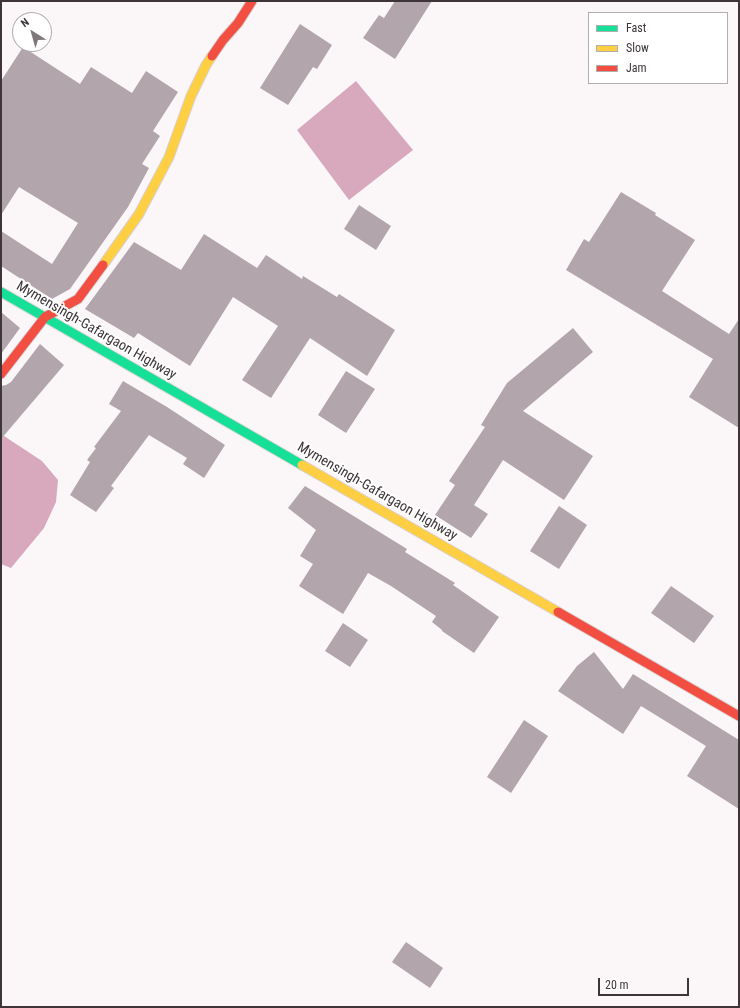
<!DOCTYPE html>
<html>
<head>
<meta charset="utf-8">
<style>
  body { margin:0 }
  #map { position:relative; width:740px; height:1008px; overflow:hidden; background:#fbf6f8; font-family:"Roboto Condensed",sans-serif }
  canvas { display:block }
  .frame { position:absolute; inset:0; border:2px solid #3d3538; pointer-events:none }
  .legend { position:absolute; left:588px; top:12px; width:140px; height:72px; box-sizing:border-box; background:#fff; border:1px solid #b1aeaf; margin:0; padding:5px 7px; list-style:none; font-size:12px; color:#3d3538 }
  .legend li { display:flex; align-items:center; gap:8px; height:20px }
  .legend b { width:20px; border:1px solid #b1aeaf }
  .north { position:absolute; left:12px; top:12px; width:40px; height:40px; box-sizing:border-box; background:#fff; border:1px solid #b1aeaf; border-radius:50%; rotate:323deg; font-size:11px; font-weight:700; line-height:16px; text-align:center; color:#3d3538 }
  .north::after { content:''; display:block; margin:auto; width:14px; height:18px; background:#80797b; clip-path:polygon(50% 0,100% 100%,50% 72%,0 100%) }
  .scale { position:absolute; left:598px; top:978px; width:91px; height:18px; box-sizing:border-box; border:2px solid #3d3538; border-top:0; padding-left:5px; font-size:12px; line-height:14px; white-space:nowrap; color:#3d3538; -webkit-text-stroke:3px #fff; paint-order:stroke }
</style>
</head>
<body>
<div id="map">
<canvas width="740" height="1008"></canvas>
<div class="frame"></div>
<ul class="legend">
<li><b style="height:5px;background:#16e098"></b>Fast</li>
<li><b style="height:5px;background:#ffcf43"></b>Slow</li>
<li><b style="height:5px;background:#f24e42"></b>Jam</li>
</ul>
<div class="north">N</div>
<div class="scale">20 m</div>
</div>
<script>
const context = document.querySelector('canvas').getContext('2d');
context.lineJoin = 'round';
function paint(path, color) {
  context.fillStyle = color;
  context.fill(path, 'evenodd');
}
function strokePath(path, color, width, dash) {
  context.strokeStyle = color;
  context.lineWidth = width;
  context.lineCap = dash ? 'butt' : 'round';
  context.setLineDash(dash || []);
  context.stroke(path);
}
function label(font, color, halo, rows, align = 'center') {
  context.font = font + ' "Roboto Condensed",sans-serif';
  context.lineWidth = 4;
  context.setLineDash([]);
  context.textBaseline = 'middle';
  context.strokeStyle = halo;
  context.fillStyle = color;
  for (const [text, x, y, turn = 0] of rows) {
    context.save();
    context.translate(x, y);
    context.rotate((+turn || 0) * Math.PI / 180);
    context.textAlign = isNaN(turn) ? turn : align;
    if (halo) context.strokeText(text, 0, 0);
    context.fillText(text, 0, 0);
    context.restore();
  }
}
paint(new Path2D(`
  M356,81L413,150L349,200L297,130Z
  M1,434L42,461L58,480L56,502L44,528L11,568L1,564Z`), '#d8a9bd');
paint(new Path2D(`
  M395,1H432L395,59L363,38L379,15L384,18Z
  M300,24L332,45L317,69L313,67L288,105L260,88Z
  M23,47L80,84L91,67L132,93L146,71L178,92L153,131L160,136L142,164L149,168L128,207L70,289L52,299L1,266V231L52,264L78,223L19,187L1,215V81Z
  M621,192L656,213L655,215L695,240L662,291L729,334L739,319V428L689,397L713,359L566,270L584,239L589,242Z
  M359,205L391,226L376,250L344,229Z
  M204,234L257,268L266,255L302,279L303,276L337,297L339,294L395,330L367,376L310,338L271,398L242,380L278,326L233,297L190,366L138,333L134,338L85,309L134,242L181,270Z
  M1,312L20,328L1,354Z
  M573,328L593,352L523,411L593,456L564,500L503,460L474,505L488,514L471,538L435,515L455,485L449,481L485,427L481,425L507,383Z
  M40,344L64,365L1,439V386L6,385L11,382Z
  M346,371L375,389L346,433L318,415Z
  M123,381L167,407L225,445L204,478L183,464L187,458L149,435L111,486L114,488L96,512L70,495L90,462L87,460L96,448L94,447L121,411L109,404Z
  M305,486L407,549L405,552L455,583L453,585L499,617L474,653L442,631V630L432,622L436,616L391,586L368,573L343,614L299,586L313,564L300,556L316,530L288,508Z
  M559,506L587,525L559,569L530,551Z
  M671,586L714,616L694,643L651,613Z
  M343,623L368,640L350,667L325,651Z
  M594,652L623,689L633,674L739,740V809L687,776L706,746L641,706L623,734L558,691L577,666Z
  M524,720L548,736L511,793L487,777Z
  M406,942L443,968L430,988L392,962Z`), '#b2a5ab');
const fast = new Path2D(`
  M1,292L302,465`);
const slow = new Path2D(`
  M103,265L139,214L169,157L191,96L206,65L212,56
  M302,465L558,612`);
const jam = new Path2D(`
  M212,56L223,40L238,23L252,1
  M1,374L45,317L78,299L103,265
  M558,612L739,716`);
strokePath(fast, '#d6d1d3', 11);
strokePath(slow, '#d6d1d3', 11);
strokePath(jam, '#d6d1d3', 11);
strokePath(fast, '#16e098', 9);
strokePath(slow, '#ffcf43', 9);
strokePath(jam, '#f24e42', 9);
label('14px', '#3d3538', '#fff', [
  ["Mymensingh-Gafargaon Highway",96,331,30],
  ["Mymensingh-Gafargaon Highway",377,492,30]
]);
</script>
</body>
</html>
